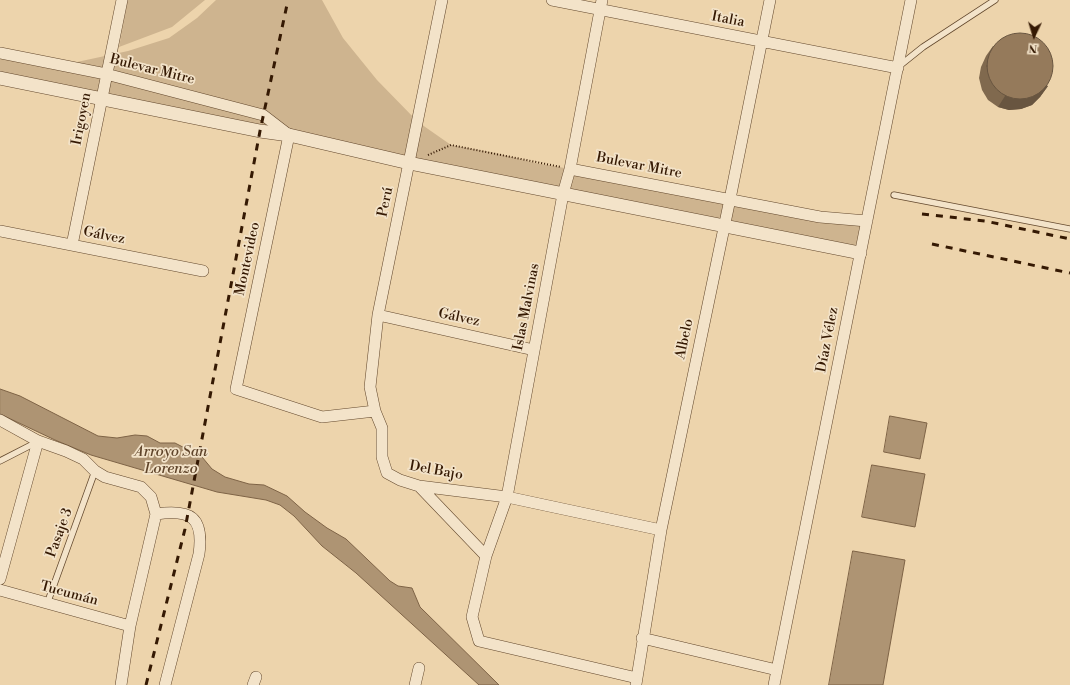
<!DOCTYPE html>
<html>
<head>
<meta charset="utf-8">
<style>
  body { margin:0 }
  #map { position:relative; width:1070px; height:685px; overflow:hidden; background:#edd4ac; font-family:"Libre Bodoni",serif }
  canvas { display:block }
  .north { position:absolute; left:1014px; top:16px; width:40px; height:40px; -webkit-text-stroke:3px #f3e3c9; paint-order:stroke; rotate:184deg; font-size:11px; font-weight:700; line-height:16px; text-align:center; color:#351903 }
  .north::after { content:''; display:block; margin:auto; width:14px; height:18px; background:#351903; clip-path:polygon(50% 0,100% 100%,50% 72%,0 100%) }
</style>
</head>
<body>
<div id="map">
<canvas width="1070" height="685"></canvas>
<div class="north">N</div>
</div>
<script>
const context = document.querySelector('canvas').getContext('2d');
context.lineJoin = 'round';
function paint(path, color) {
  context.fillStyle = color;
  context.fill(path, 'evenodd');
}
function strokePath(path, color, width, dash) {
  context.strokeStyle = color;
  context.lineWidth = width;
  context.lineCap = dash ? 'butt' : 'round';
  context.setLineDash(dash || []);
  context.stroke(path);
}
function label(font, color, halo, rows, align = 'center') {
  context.font = font + ' "Libre Bodoni",serif';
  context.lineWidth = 3.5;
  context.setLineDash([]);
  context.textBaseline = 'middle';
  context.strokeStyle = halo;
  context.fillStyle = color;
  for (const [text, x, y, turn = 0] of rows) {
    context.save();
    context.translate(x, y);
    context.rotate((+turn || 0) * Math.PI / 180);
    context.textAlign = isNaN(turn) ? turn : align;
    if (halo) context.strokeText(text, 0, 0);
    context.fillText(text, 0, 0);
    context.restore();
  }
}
paint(new Path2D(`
  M128,0H205L172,27L119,47Z
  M216,0H322L343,38L377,80L418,122L451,145L500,154L536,163L867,221L860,253L0,78V53L44,62H77L128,51L169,38L197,18Z`), '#ceb48f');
const water = new Path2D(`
  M0,389L20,396L98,436L117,438L135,435L147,436L160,443H175L202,457L212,469L225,477L249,484L264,485L287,496L305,512L327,528L346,539L390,581L398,586L412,588L420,607L499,685H479L356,573L322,546L294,516L280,505L266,500L217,492L91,455L55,440L0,414Z
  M890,416L927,423L920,459L884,452Z
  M872,465L925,474L915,527L862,517Z
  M853,551L905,560L883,685H829Z`);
paint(water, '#ae9473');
strokePath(water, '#7e6346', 1);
const service = new Path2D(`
  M898,67L923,47L995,0
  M894,195L1070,229
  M0,461L37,442
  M47,604L95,471`);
const minor = new Path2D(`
  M552,0L898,68
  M602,0L570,169L563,194L507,497L486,556L472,617L479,641L637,678
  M0,53L106,74L263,115L289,135L236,389L322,417L375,411L382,428V457L387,473L400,480L419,486L507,497L661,530
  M570,169L820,217L867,221
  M0,231L203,271
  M72,245L122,0
  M378,315L534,350
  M375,411L370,387L378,315L442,0
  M0,420L38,441L66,451L83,459L95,471L105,477L141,487L151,497L156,514L130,626L121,685
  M419,486L486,556
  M156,514C191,509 204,517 199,554L165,685
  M0,579L38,441
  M0,590L130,626
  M642,638L777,670
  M636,684L661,530L730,199L770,0
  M253,685L256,677
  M415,685L419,668
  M774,685L911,0`);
const tertiary = new Path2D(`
  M0,78L260,131L289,135L409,163L860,253`);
strokePath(service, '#63482d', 7);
strokePath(minor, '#63482d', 12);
strokePath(tertiary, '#63482d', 14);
strokePath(new Path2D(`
  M428,155L451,145L561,167`), '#351903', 2, [1, 2]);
strokePath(service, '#f3e3c9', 5.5);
strokePath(minor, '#f3e3c9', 11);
strokePath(tertiary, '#f3e3c9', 13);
strokePath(new Path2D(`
  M922,214L985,221L1070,239
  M932,244L1070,273
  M146,685L185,529L260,131L288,0`), '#351903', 3, [7, 7]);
paint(new Path2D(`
  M993,46L1048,86L1040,97L1032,105L1021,109L1009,110L998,107L988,100L982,90L979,78L981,67L986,56Z`), '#80694e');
paint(new Path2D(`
  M1048,86L1040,97L1032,105L1021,109L1009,110L998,107L1005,96Z`), '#685540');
const building = new Path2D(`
  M987 66a33 33 0 1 1 66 0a33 33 0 1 1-66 0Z`);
paint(building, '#957a5b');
strokePath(building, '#685540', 1);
label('14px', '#351903', '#f3e3c9', [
  ["Italia",728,20,11],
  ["Bulevar Mitre",152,70,14],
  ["Irigoyen",82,119,-79],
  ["Bulevar Mitre",639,166,11],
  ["Perú",386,202,-78],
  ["Gálvez",104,236,11],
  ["Montevideo",248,259,-78],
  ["Islas Malvinas",527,307,-79],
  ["Gálvez",459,318,12],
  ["Albelo",685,339,-78],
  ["Díaz Vélez",828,340,-79],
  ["Del Bajo",436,471,10],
  ["Pasaje 3",60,533,-70],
  ["Tucumán",69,594,15]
]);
label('italic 15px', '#5f442a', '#f3e3c9', [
  ["Arroyo San",171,452],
  ["Lorenzo",171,469]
]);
</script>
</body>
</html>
